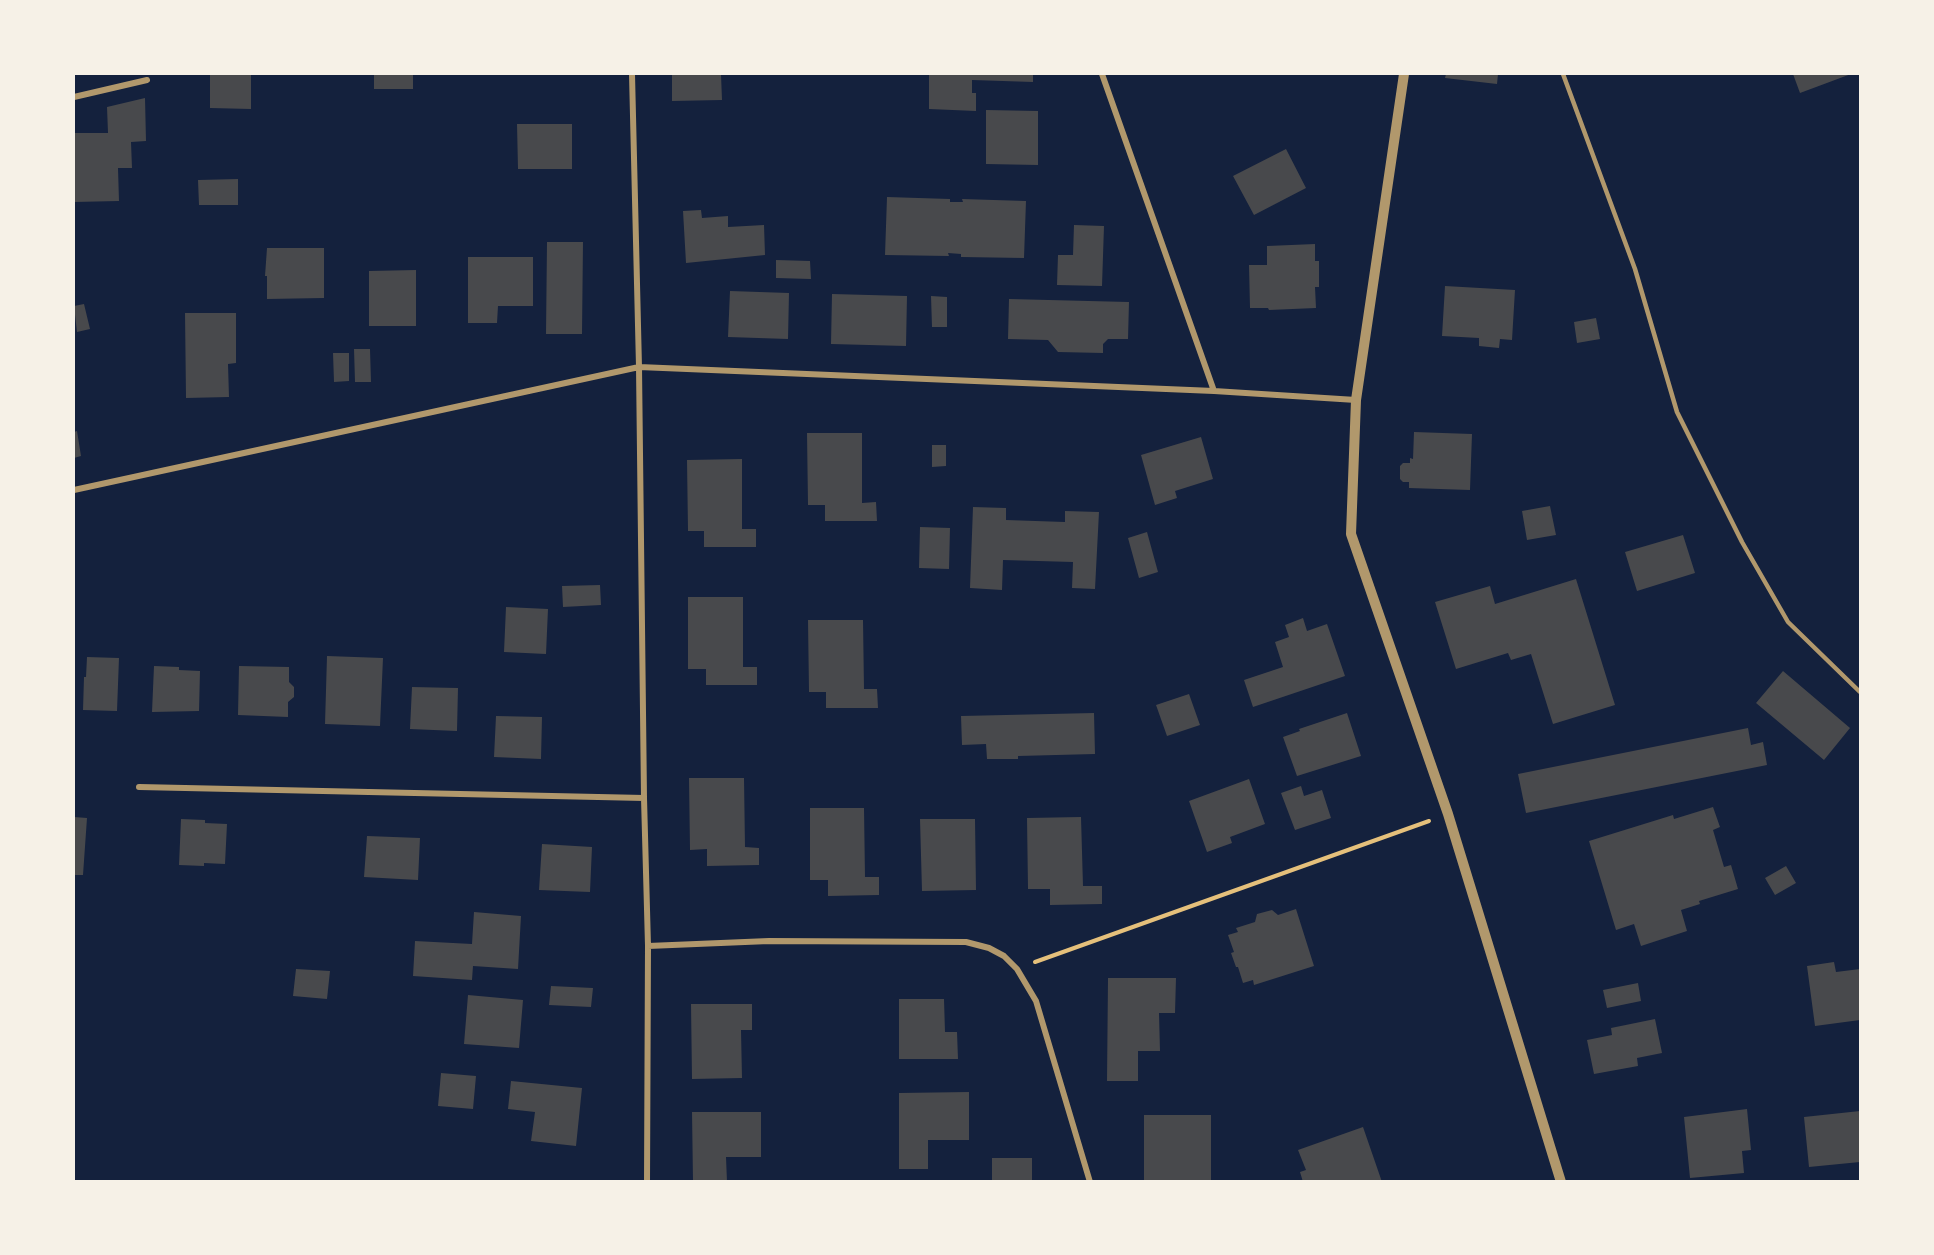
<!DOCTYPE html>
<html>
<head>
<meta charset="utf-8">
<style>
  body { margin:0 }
  #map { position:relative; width:1934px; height:1255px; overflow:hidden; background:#14213d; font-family:Commissioner,sans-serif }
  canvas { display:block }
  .frame { position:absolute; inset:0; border:75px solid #f6f1e7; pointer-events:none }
</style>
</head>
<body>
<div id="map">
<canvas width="1934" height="1255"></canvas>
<div class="frame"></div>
</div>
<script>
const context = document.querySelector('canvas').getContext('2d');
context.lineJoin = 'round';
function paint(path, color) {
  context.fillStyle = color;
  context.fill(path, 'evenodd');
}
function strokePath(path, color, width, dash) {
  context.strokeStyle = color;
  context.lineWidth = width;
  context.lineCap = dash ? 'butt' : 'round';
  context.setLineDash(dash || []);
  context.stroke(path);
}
paint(new Path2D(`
  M210,74H251V109L210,108Z
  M374,74H413V89H374Z
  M672,74H721L722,100L672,101Z
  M929,74H1033V82L972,80V93H976V111L929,109Z
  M1446,74H1498L1497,84L1445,78Z
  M1793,74H1851L1800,93Z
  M145,98L146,141L131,142L132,168H118L119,201L74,202V133H108L107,107Z
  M986,110L1038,111V165L986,164Z
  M517,124H572V169H518Z
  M1286,149L1306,188L1254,215L1233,176Z
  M238,179V205H199L198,180Z
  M887,197L950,199V202H963L962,199L1026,201L1024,258L961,257V254L948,253L949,256L885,255Z
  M701,210L702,218L728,216V227L764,225L765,255L686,263L683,211Z
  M1074,225L1104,226L1102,286L1057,285L1058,255H1073Z
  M547,242H583L582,334H546Z
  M1315,244V261H1319V287H1315L1316,308L1269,310L1268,308H1250L1249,265H1267V246Z
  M267,248H324V298L267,299V276H265Z
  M468,257H533V306H498L497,323H468Z
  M776,260L810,261L811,279L776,278Z
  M416,270V326H369V271Z
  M1445,286L1515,290L1512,340L1500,339L1499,348L1479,346V338L1442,336Z
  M730,291L789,293L788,339L728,337Z
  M832,294L907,296L906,346L831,344Z
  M931,296L947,297V327H932Z
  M1009,299L1129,302L1128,339H1108L1103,344V353L1058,352L1048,340L1008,339Z
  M84,304L90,329L77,332L74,306Z
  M185,313H236V363L228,364L229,397L186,398Z
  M1596,318L1600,339L1577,343L1574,322Z
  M354,349H370L371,382H355Z
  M333,353H349V381L334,382Z
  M77,431L81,456L74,458V432Z
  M1414,432L1472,434L1470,490L1409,488V482H1403L1400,479V466L1403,463H1410V458L1413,459Z
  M807,433H862V503L876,502L877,521H825V505H808Z
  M1201,437L1213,479L1175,491L1177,498L1155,505L1141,455Z
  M932,445H946V466L932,467Z
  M742,459V529H756V547H704V531H688L687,460Z
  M1550,506L1556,535L1527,540L1522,511Z
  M973,507L1006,508V520L1065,522V511L1099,512L1095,589L1072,588L1073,562L1003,560L1002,590L970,588Z
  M920,527L950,528L949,569L919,568Z
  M1147,532L1158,572L1139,578L1128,538Z
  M1683,535L1695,573L1637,591L1625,552Z
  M1576,579L1615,705L1553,724L1531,654L1511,660L1508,653L1456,669L1435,602L1490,586L1495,604Z
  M600,585L601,605L563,607L562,586Z
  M688,597H743V667H757V685H706V669H688Z
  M506,607L548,609L546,654L504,652Z
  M1303,618L1307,631L1327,624L1345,676L1253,707L1244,680L1283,667L1275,642L1289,637L1285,625Z
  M808,620H863L864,689H877L878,708H826V692H809Z
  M327,656L383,658L380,726L325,724Z
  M87,657L119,658L117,711L83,710L84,677H86Z
  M154,666L179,667V670L200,671L199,711L152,712Z
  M239,666L289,667V682L294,687V697L288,702V717L238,715Z
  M1783,671L1850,728L1824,760L1756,703Z
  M412,687L458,688L457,731L410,729Z
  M1189,694L1200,725L1167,736L1156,705Z
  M1094,713L1095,754L1018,756V759H987L986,744L962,745L961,716Z
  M1347,713L1361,756L1297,776L1283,737L1300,731L1299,729Z
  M496,716L542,717L541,759L494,757Z
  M1748,728L1751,745L1763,742L1767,765L1526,813L1518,774Z
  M689,778H744L745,847L759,848V865L707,866V849L690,850Z
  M1249,779L1265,824L1230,837L1232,843L1207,852L1189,801Z
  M1301,786L1304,796L1322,790L1331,818L1295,830L1281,793Z
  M1713,807L1720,827L1713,830L1724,867L1731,865L1738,889L1699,901L1700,904L1681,910L1687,931L1641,946L1634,924L1616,930L1589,841L1673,815L1674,819Z
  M810,808H864L865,877H879V895L828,896V880H810Z
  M74,817L87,818L83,875H74Z
  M1081,817L1083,886H1102V904L1050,905V889H1028L1027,818Z
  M181,819L205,820V823L227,824L225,864L204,863V866L179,865Z
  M920,819H975L976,890L922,891Z
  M367,836L420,838L418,880L364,877Z
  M542,844L592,847L590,892L539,890Z
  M1786,866L1796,883L1775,895L1765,878Z
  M1296,909L1314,966L1254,985L1253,980L1243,983L1238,967H1236L1231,953L1234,952L1228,935L1238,932L1236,928L1255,922L1257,914L1272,910L1278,915Z
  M474,912L521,916L518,969L473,966L472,980L413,976L415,941L472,944Z
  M1834,962L1836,972L1860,969V1020L1815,1026L1807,966Z
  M296,969L330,971L327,999L293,996Z
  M1108,978H1176L1175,1013H1159L1160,1051H1138V1081H1107Z
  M1638,983L1641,1001L1607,1008L1603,990Z
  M551,986L593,988L591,1007L549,1005Z
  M468,995L523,1000L519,1048L464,1044Z
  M899,999H944L945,1032H957L958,1059H899Z
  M691,1004H752V1030H741L742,1078L692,1079Z
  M1655,1019L1662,1053L1637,1058L1638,1066L1594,1074L1587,1040L1612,1035L1611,1028Z
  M441,1073L476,1076L473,1109L438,1106Z
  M511,1081L582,1088L576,1146L531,1141L535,1112L508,1109Z
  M969,1092V1140H928V1169H899V1093Z
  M1747,1109L1751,1150L1742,1151L1744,1173L1690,1178L1684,1117Z
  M1860,1111V1162L1809,1167L1804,1117Z
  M692,1112H761V1157H726L727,1182H693Z
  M1144,1115H1211V1182H1144Z
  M1363,1127L1382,1182H1303L1300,1172L1306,1170L1298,1150Z
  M992,1158H1032V1182H992Z`), '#48494c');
strokePath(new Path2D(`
  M1035,962L1429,821`), '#e5c07b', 4);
strokePath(new Path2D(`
  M1563,74L1635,269L1677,412L1742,542L1788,622L1860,692`), '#b1986c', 4.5);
strokePath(new Path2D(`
  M632,74L639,367L644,798L648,946L647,1182
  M1102,74L1214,391
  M74,97L147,80
  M74,490L639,367L1214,391L1356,400
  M139,787L644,798
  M648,946L769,941L966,942L989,948L1004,956L1017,969L1036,1001L1090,1182`), '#b1986c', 6);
strokePath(new Path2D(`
  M1404,74L1356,400L1351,534L1448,814L1561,1182`), '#b1986c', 10);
</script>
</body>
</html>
